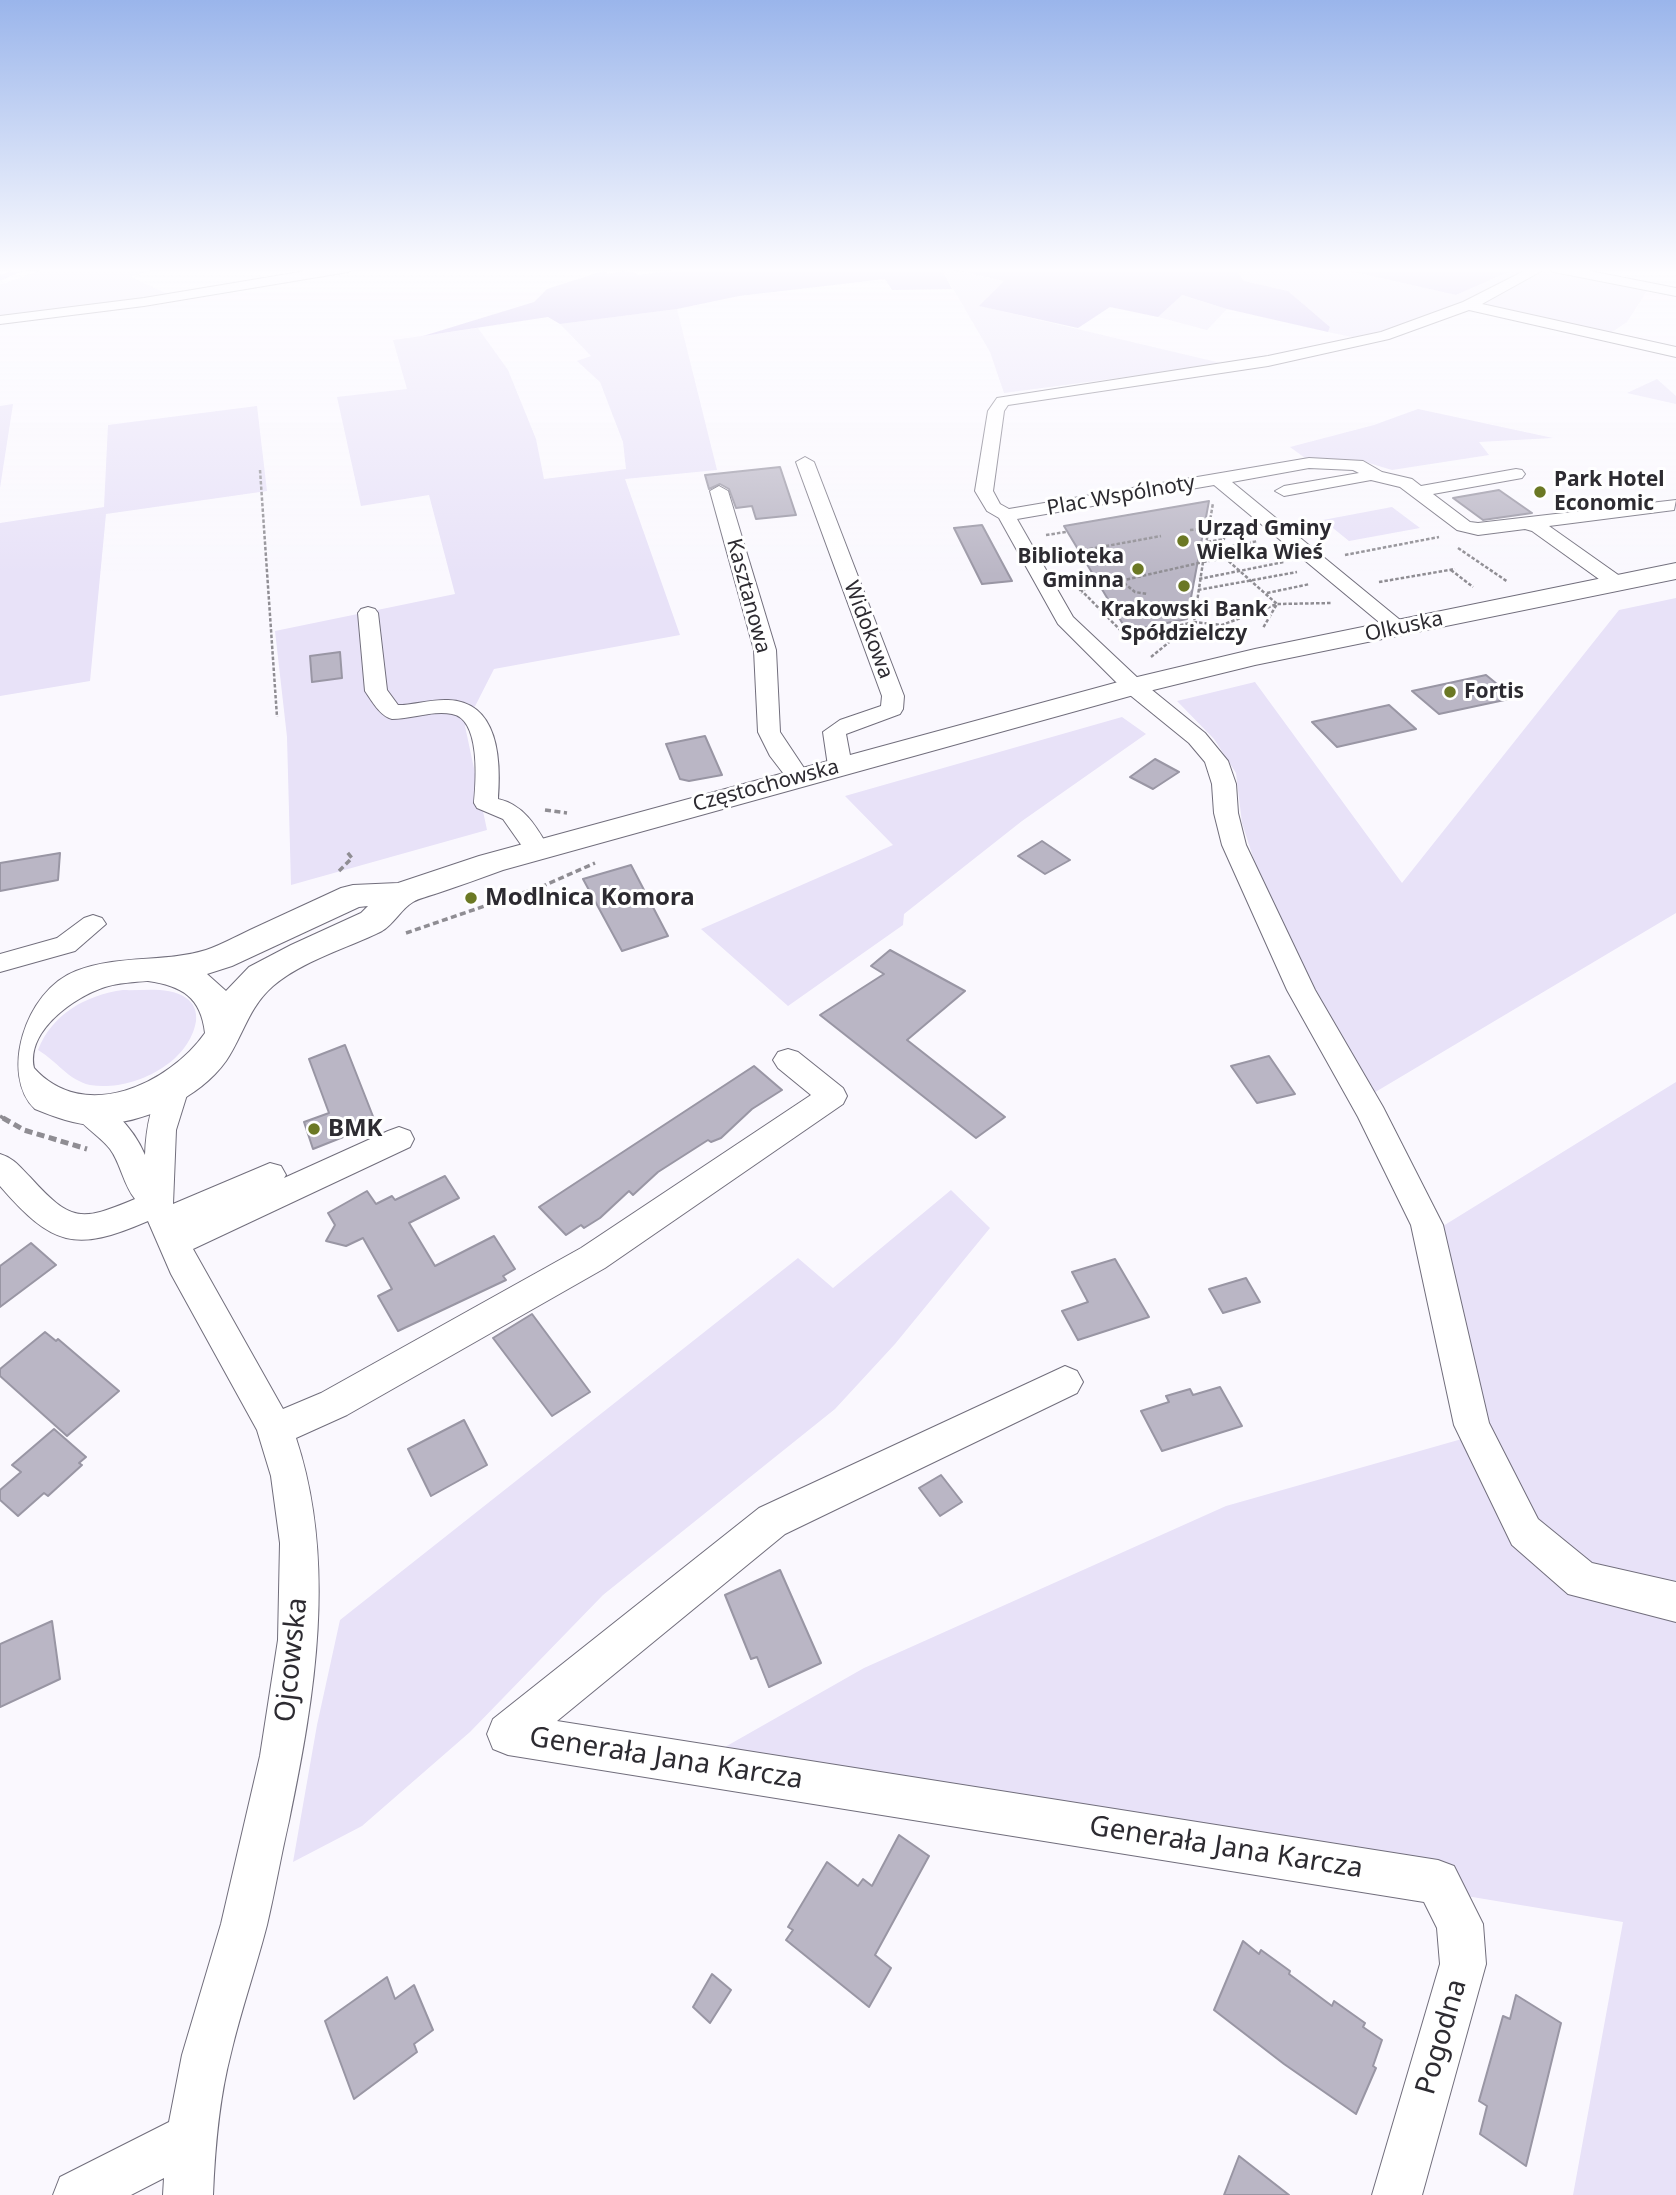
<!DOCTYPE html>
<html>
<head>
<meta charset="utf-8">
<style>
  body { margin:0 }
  canvas { display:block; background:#faf8fe }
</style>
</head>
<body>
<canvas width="1676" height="2195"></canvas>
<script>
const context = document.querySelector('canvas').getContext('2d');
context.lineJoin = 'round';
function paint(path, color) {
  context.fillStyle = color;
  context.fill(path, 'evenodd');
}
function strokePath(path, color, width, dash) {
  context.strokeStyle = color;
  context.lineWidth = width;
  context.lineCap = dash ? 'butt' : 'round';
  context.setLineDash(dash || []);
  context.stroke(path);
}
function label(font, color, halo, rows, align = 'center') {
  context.font = font + ' "Noto Sans",sans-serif';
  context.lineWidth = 6;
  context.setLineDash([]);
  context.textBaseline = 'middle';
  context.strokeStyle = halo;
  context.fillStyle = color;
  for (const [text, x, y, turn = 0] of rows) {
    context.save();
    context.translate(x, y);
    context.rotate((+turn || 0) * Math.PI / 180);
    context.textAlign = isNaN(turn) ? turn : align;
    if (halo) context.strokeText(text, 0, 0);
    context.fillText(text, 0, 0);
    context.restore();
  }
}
paint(new Path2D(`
  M47,268H156L131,277L170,295L0,316V285Z
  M941,268L1004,281L980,306L1225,364L1004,393L990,352Z
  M1234,268L1268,270L1337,268L1456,295L1517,268H1574L1652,283L1627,322L1603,338L1474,309L1375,342L1328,332L1330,327L1288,291L1244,281Z
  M1181,295L1227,309L1207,330L1158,317Z
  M677,309L717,470L625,479L680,635L494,669L465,726L487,830L291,885L287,737L275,631L455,594L429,495L361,506L337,397L407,389L393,340L478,328L508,370L536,439L544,479L626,469L623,442L600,382L577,361L591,356L560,324Z
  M1657,379L1676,396V404L1627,393Z
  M13,404L0,488V406Z
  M257,406L267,491L106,514L90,681L0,696V523L104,507L108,425Z
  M1418,409L1553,438L1479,442L1489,455L1392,470L1362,461L1305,458L1290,447L1374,425Z
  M1392,507L1420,528L1349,541L1323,520Z
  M1676,598V913L1367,1097L1263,888L1242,823L1236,773L1214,739L1177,701L1255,682L1402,883L1619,610Z
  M1122,717L1146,734L1022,821L904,914L903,925L788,1006L701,929L893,845L845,796Z
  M123,990C143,991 169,986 186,998C194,1003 197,1012 196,1021C189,1065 130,1092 90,1085C68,1080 57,1061 38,1050C52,1014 86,995 123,990Z
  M1676,1082V2195H1573L1623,1922L1219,1855L681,1772L864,1668L1226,1506L1483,1433L1435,1231Z
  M951,1190L990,1228L895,1344L835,1409L603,1595L470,1732L362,1826L293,1862L317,1725L340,1620L798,1258L833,1288Z`), '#e8e2f8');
paint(new Path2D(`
  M689,268H941L952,289L892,290L885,279L739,296L677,309L560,324L548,317L423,336L534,302L547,289L603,271L609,274L630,270L639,275Z
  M947,268H1235L1244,281L1288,291L1330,327L1328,332L1227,309L1182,295L1158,317L1110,307L1078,328L979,306L1004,281Z
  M1337,268H1517L1456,295Z`), '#c1b1eb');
strokePath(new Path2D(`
  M0,278L24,268`), '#c6b6f0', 5);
const building = new Path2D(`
  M780,467L796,515L756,519L752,506L736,508L729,489L720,484L709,489L705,475Z
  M1499,490L1532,513L1483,520L1453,498Z
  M1209,501L1187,619L1127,631L1064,526Z
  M982,525L1012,581L982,584L954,528Z
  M340,652L342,678L312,682L310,656Z
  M1486,675L1514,698L1439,714L1412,691Z
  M1389,705L1416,729L1337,747L1312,722Z
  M705,736L722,775L689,781L680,779L666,744Z
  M1155,759L1179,772L1153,789L1130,777Z
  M1042,841L1070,860L1045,874L1018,856Z
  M60,853L58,880L0,891V863Z
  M631,865L668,936L622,951L583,879Z
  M890,950L965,991L907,1040L1005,1117L976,1138L820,1015L884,974L871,966Z
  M345,1045L376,1124L313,1149L304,1122L329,1113L309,1059Z
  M1269,1056L1295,1094L1257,1103L1231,1066Z
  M754,1066L782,1090L752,1109L721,1138L711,1142L708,1140L658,1172L633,1195L629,1191L600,1218L584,1228L581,1225L566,1235L539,1207Z
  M445,1176L459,1198L409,1223L435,1266L494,1236L515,1269L503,1276L506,1280L398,1331L378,1296L392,1289L363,1238L346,1246L326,1241L335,1225L328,1213L367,1191L376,1204L392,1196L395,1200Z
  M31,1243L56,1265L0,1307V1266Z
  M1115,1259L1149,1317L1078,1340L1062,1311L1088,1302L1072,1272Z
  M1246,1278L1260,1302L1223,1313L1209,1289Z
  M532,1314L590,1392L552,1416L493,1338Z
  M45,1332L56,1341L58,1339L119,1391L67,1436L0,1376V1369Z
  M1220,1387L1242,1426L1162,1451L1141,1411L1169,1402L1166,1396L1190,1389L1193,1395Z
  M464,1420L487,1465L431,1496L408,1449Z
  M54,1429L86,1457L79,1463L82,1465L48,1496L44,1493L18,1516L0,1500V1490L21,1472L12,1465Z
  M941,1475L962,1502L940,1516L919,1488Z
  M780,1570L821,1663L769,1687L757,1657L751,1659L725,1595Z
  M52,1621L60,1679L0,1707V1644Z
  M899,1835L929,1856L875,1955L891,1968L869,2007L786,1940L793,1930L788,1927L827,1862L858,1886L863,1879L872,1886Z
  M1243,1941L1259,1954L1261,1950L1290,1971L1289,1974L1332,2006L1334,2001L1365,2023L1363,2027L1382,2040L1373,2066L1376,2068L1356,2114L1284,2064L1214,2010Z
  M712,1974L731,1990L710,2023L693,2007Z
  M387,1977L395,1999L414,1985L433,2030L414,2044L417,2052L354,2099L325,2021Z
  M1516,1995L1561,2023L1526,2166L1480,2134L1487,2106L1479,2101L1503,2016L1510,2019Z
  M1239,2156L1289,2195H1224Z`);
paint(building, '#bab6c5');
strokePath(building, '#9996a4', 2);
const minor = new Path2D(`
  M324,268H355L348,272L144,306L0,324V316L144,298Z
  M1530,268H1547L1482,304L1676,347V357L1469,310L1389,339L1268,366L1008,405L1004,411L993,491L1000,504L1009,509L1309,458L1363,461L1382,472L1412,479L1421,486L1516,469L1522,470L1525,474L1522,478L1433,494L1470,522L1478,523L1676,500L1674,510L1549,526L1624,579L1627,583L1624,587H1610L1532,531L1525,529L1478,535L1457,530L1400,487L1371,480L1284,496L1275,491L1284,486L1359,473L1353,470L1309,468L1232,482L1405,624L1408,628L1405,632H1391L1214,485L1017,519L1073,617L1141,681L1205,733L1228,761L1236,784L1238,813L1246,845L1315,990L1383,1107L1443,1225L1489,1423L1538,1519L1592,1563L1676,1582V1622L1568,1594L1512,1545L1454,1425L1411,1225L1358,1117L1287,990L1222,845L1214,813L1212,784L1205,762L1189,743L1125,691L1058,624L999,518L987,511L975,491L988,411L997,398L1268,356L1381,332L1463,302Z
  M1547,268H1574L1676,288V296L1554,272Z
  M805,457L814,462L904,696L903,709L900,714L846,734L852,766L848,771H832L828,766L823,732L840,720L881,706L882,696L796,462Z
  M719,486L728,491L776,650L780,732L810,777L806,782H790L770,756L758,732L754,650L710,491Z
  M368,607L375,609L378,613L387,690L398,705C415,705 431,699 448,700C499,702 501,760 498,799C525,805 537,828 550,850L547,856L538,858L529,856L503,819L477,808L474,803C476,782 481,719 452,714C433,710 412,719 392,719C380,716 372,701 365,691L358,613L361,609Z
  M93,915L102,918L106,924L75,951L0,972V954L57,938L84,918Z
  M788,1049L798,1052L843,1088L847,1096L843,1104L605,1268L347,1415L296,1438C337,1562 315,1696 289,1821C281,1855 275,1891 267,1925C256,1968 241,2010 231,2053C219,2099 215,2147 213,2195H163L164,2178L131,2195H53L60,2177L169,2122L182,2055L221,1924L260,1756L278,1640L280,1543L271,1476L257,1430L171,1274L148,1221C75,1253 52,1246 0,1186V1154C14,1158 20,1167 30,1177C71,1222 80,1222 135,1199C123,1184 121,1164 110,1149C99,1135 81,1126 72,1110L76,1102C106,1093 135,1131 145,1155C146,1127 151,1102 165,1077L175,1074L185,1077L190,1085L176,1130L173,1204L270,1163L281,1166L286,1175L284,1178L388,1131L399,1127L410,1131L414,1139L410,1147L193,1249L283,1409L321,1393L581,1248L811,1095L778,1068L773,1060L778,1052Z
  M1065,1366L1077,1371L1083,1382L1077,1393L785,1534L557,1721L1438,1860L1454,1866L1483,1924L1486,1964L1422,2195H1372L1440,1964L1437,1928L1424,1902L508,1755L493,1749L487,1734L493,1719L759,1508Z`);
const major = new Path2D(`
  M1676,563V579L1255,665L1141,693L503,870C481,878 459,886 438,893C430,896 419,898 413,902C401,909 394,924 382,931C348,948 302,961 273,986C248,1008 244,1034 226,1061C199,1099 143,1123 97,1125C75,1125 55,1117 35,1109C0,1076 24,991 76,971C120,954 164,963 206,950C221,945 235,937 250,930C280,916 311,902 341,888L353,885L398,883L479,856L1133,678L1255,649ZM368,906L361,913L291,945L249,967L226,991L207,974L232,966L359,907ZM148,981C182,986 201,997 205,1033C169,1084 84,1124 34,1068C26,1031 74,997 105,987C118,983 134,982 148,981Z`);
strokePath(minor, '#716e7c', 2);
strokePath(major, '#716e7c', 2);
strokePath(new Path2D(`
  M260,470L277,717
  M1190,530L1209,528
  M1244,530L1224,534V539L1207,542L1277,604L1263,628
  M1046,535L1066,532
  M1458,548L1508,582
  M1237,550L1232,546L1258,541
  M1221,554L1264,545
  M1057,555L1161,536
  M1345,555L1439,537
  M1203,562L1194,622L1127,637L1081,590Z
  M1203,562L1213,503
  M1203,562L1268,551
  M1451,570L1473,587
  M1070,574L1082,593
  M1199,579L1284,562
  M1074,581L1093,577
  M1379,582L1455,569
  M1124,583L1135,592L1147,594
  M1198,590L1297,572
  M1267,593L1310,584
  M1151,657L1194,622L1222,625L1277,604L1332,603`), '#8f8d93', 2.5, [3.5, 2]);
strokePath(new Path2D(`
  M545,810L567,813
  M339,871L352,858L347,852
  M406,933L543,886L595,863
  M0,1116L6,1120`), '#8f8d93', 3.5, [6, 3.5]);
strokePath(new Path2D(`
  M3,1118L24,1130L87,1149`), '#8f8d93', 5, [8, 4.5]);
paint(minor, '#fff');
paint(major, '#fff');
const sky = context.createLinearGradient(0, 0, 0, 575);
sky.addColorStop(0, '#9ab5eb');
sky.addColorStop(0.47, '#fdfcff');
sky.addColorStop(1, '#fdfcff00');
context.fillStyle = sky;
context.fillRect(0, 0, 1676, 575);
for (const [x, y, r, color] of [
  [1540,492,7,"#6b7824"],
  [1183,541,7,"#6b7824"],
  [1138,569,7,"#6b7824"],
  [1184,586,7,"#6b7824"],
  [1450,692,7,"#6b7824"],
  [471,898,7,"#6b7824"],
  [314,1129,7,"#6b7824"]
]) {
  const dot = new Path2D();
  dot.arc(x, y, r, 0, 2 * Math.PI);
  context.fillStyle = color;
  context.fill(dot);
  strokePath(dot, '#fff', 2.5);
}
label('bold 21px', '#2d2b31', '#fff', [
  ["Park Hotel",1554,480],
  ["Economic",1554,504],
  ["Urząd Gminy",1197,529],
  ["Wielka Wieś",1197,553],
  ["Biblioteka",1124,557,"right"],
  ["Gminna",1124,581,"right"],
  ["Krakowski Bank",1184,610,"center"],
  ["Spółdzielczy",1184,634,"center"],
  ["Fortis",1464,692]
], 'left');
label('21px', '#2d2b31', '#fff', [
  ["Plac Wspólnoty",1121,496,-10],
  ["Kasztanowa",748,596,75],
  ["Olkuska",1404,627,-12],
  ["Widokowa",868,630,69],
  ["Częstochowska",766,786,-15]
]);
label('bold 24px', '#2d2b31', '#fff', [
  ["Modlnica Komora",485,898],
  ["BMK",328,1129]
], 'left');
label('28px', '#2d2b31', '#fff', [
  ["Ojcowska",292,1660,-84],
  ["Generała Jana Karcza",666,1759,9],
  ["Generała Jana Karcza",1226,1848,9],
  ["Pogodna",1442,2037,-74]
]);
</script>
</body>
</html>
